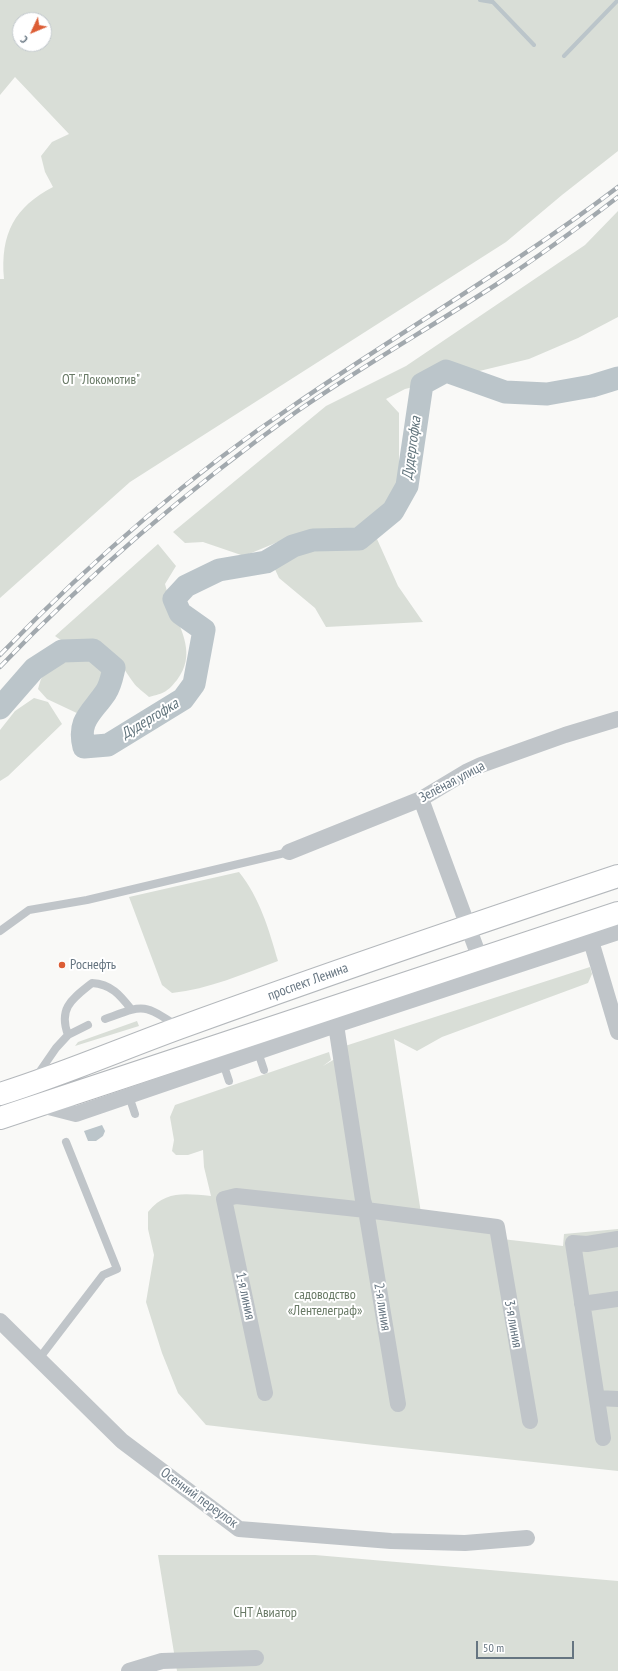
<!DOCTYPE html>
<html>
<head>
<meta charset="utf-8">
<style>
  body { margin:0 }
  #map { position:relative; width:618px; height:1671px; overflow:hidden; background:#f9f9f7; font-family:"PT Sans Narrow",sans-serif }
  canvas { display:block }
  .north { position:absolute; left:12px; top:12px; width:40px; height:40px; box-sizing:border-box; background:#fff; border:1px solid #c2c8cd; border-radius:50%; rotate:226deg; font-size:11px; font-weight:700; line-height:16px; text-align:center; color:#667581 }
  .north::after { content:''; display:block; margin:auto; width:14px; height:18px; background:#dc5d35; clip-path:polygon(50% 0,100% 100%,50% 72%,0 100%) }
  .scale { position:absolute; left:476px; top:1641px; width:98px; height:18px; box-sizing:border-box; border:2px solid #667581; border-top:0; padding-left:5px; font-size:12px; line-height:14px; white-space:nowrap; color:#667581; -webkit-text-stroke:3px #fff; paint-order:stroke }
</style>
</head>
<body>
<div id="map">
<canvas width="618" height="1671"></canvas>
<div class="north">С</div>
<div class="scale">50 m</div>
</div>
<script>
const context = document.querySelector('canvas').getContext('2d');
context.lineJoin = 'round';
function paint(path, color) {
  context.fillStyle = color;
  context.fill(path, 'evenodd');
}
function strokePath(path, color, width, dash) {
  context.strokeStyle = color;
  context.lineWidth = width;
  context.lineCap = dash ? 'butt' : 'round';
  context.setLineDash(dash || []);
  context.stroke(path);
}
function label(font, color, halo, rows, align = 'center') {
  context.font = font + ' "PT Sans Narrow",sans-serif';
  context.lineWidth = 4;
  context.setLineDash([]);
  context.textBaseline = 'middle';
  context.strokeStyle = halo;
  context.fillStyle = color;
  for (const [text, x, y, turn = 0] of rows) {
    context.save();
    context.translate(x, y);
    context.rotate((+turn || 0) * Math.PI / 180);
    context.textAlign = isNaN(turn) ? turn : align;
    if (halo) context.strokeText(text, 0, 0);
    context.fillText(text, 0, 0);
    context.restore();
  }
}
paint(new Path2D(`
  M0,0H618V151L562,195L506,242L130,482L0,598V279H4C0,233 15,207 53,187L45,172L41,156L52,142L69,134L15,77L0,95ZM20,20H44V44H20Z
  M618,211V317L578,338L529,359L405,389L386,399L399,413V480L392,500L354,530H329L308,532L290,537L244,556L203,542L185,543L173,532L326,406L406,366L585,245Z
  M377,539L398,586L423,622L326,627L315,608L279,578L273,565L297,549L318,545L360,544Z
  M158,544L176,566L165,584C167,591 169,600 172,607C182,632 196,655 177,680C167,692 165,693 149,697C144,692 137,688 133,682C125,671 117,656 105,649C88,639 72,650 55,636Z
  M75,656L95,659L104,668L102,684L81,715L47,699L38,689C46,662 48,662 75,656Z
  M34,698L48,702L62,724L8,776L0,781V730L15,711Z
  M239,872C260,898 269,930 278,961C243,974 209,989 172,993L162,985L129,897Z
  M590,967L592,974L588,983L442,1037L417,1051L394,1039L421,1213L497,1222L502,1239L563,1246L564,1234L618,1229V1471L374,1445L206,1425L178,1393L162,1353L146,1302L154,1255L148,1229V1212C166,1190 185,1194 211,1196L204,1167L203,1150L188,1155H176L172,1151L174,1140L170,1117L175,1105L329,1052L331,1060L323,1066L345,1053V1046Z
  M137,1021L139,1026L75,1046L78,1042Z
  M158,1555H315L618,1581V1671H177Z`), '#d9ded7');
paint(new Path2D(`
  M102,1125L105,1131L103,1136L96,1141H88L84,1131Z`), '#bbc5ca');
strokePath(new Path2D(`
  M480,0L492,2
  M491,0L534,45
  M564,56L618,0`), '#bbc5ca', 4);
strokePath(new Path2D(`
  M0,708L34,669L62,651L93,650L114,668C112,676 111,684 106,692C92,713 77,720 84,747L108,745L183,699L194,684L204,630L180,613L174,599L186,586L219,570L266,562L293,546L313,540L359,539L393,511L407,486L422,384L446,371L505,392L547,394L592,386L618,378`), '#bbc5ca', 23);
const trunk = new Path2D(`
  M0,1094C61,1075 119,1050 179,1028C325,975 471,925 618,876
  M0,1118L618,913`);
strokePath(trunk, '#b4b8bc', 24);
strokePath(new Path2D(`
  M0,931L29,910L87,900L289,852
  M105,1019C144,1005 142,1003 177,1026
  M68,1035C58,1008 72,999 92,983C111,984 120,995 131,1009
  M258,1052L264,1070
  M223,1063L229,1081
  M36,1077L56,1048L68,1035L88,1025
  M129,1096L135,1114
  M38,1360L103,1275L117,1269L66,1142`), '#c0c5c9', 8);
strokePath(new Path2D(`
  M421,799L480,959
  M289,852L421,799L466,772L481,765L565,735L618,719
  M591,941L618,1032
  M336,1025L363,1200L366,1210L398,1404
  M41,1105L76,1114L336,1025L618,932
  M582,1304L618,1299
  M0,1321L122,1441L239,1529L391,1541L465,1543L527,1538
  M265,1393L224,1199L236,1196L366,1210L497,1227L530,1421
  M597,1398L618,1399
  M603,1438L573,1243L587,1244L618,1239
  M129,1671L162,1661L256,1658`), '#c0c5c9', 16);
strokePath(trunk, '#fff', 22);
const rail = new Path2D(`
  M0,655C90,562 187,477 294,405C402,331 514,266 618,187
  M0,667C90,573 190,488 296,412C361,367 431,327 497,284C538,257 579,227 618,197`);
strokePath(rail, '#a2a9ae', 4.5);
strokePath(rail, '#fff', 3, [9]);
for (const [x, y, r, color] of [
  [62,965,4,"#dc5d35"]
]) {
  const dot = new Path2D();
  dot.arc(x, y, r, 0, 2 * Math.PI);
  context.fillStyle = color;
  context.fill(dot);
  strokePath(dot, '#fff', 1.5);
}
label('14px', '#687965', '#fff', [
  ["ОТ \"Локомотив\"",101,380],
  ["садоводство",325,1295],
  ["«Лентелеграф»",325,1311],
  ["СНТ Авиатор",265,1613]
]);
label('14px', '#667581', '#fff', [
  ["Зелёная улица",452,782,-28],
  ["проспект Ленина",308,982,-20],
  ["1-я линия",245,1296,78],
  ["2-я линия",382,1307,81],
  ["3-я линия",513,1324,80],
  ["Осенний переулок",199,1498,36]
]);
label('14px', '#667581', '#fff', [
  ["Роснефть",70,965]
], 'left');
label('italic 15px', '#60737b', '#fff', [
  ["Дудергофка",412,448,-82],
  ["Дудергофка",150,719,-31]
]);
</script>
</body>
</html>
